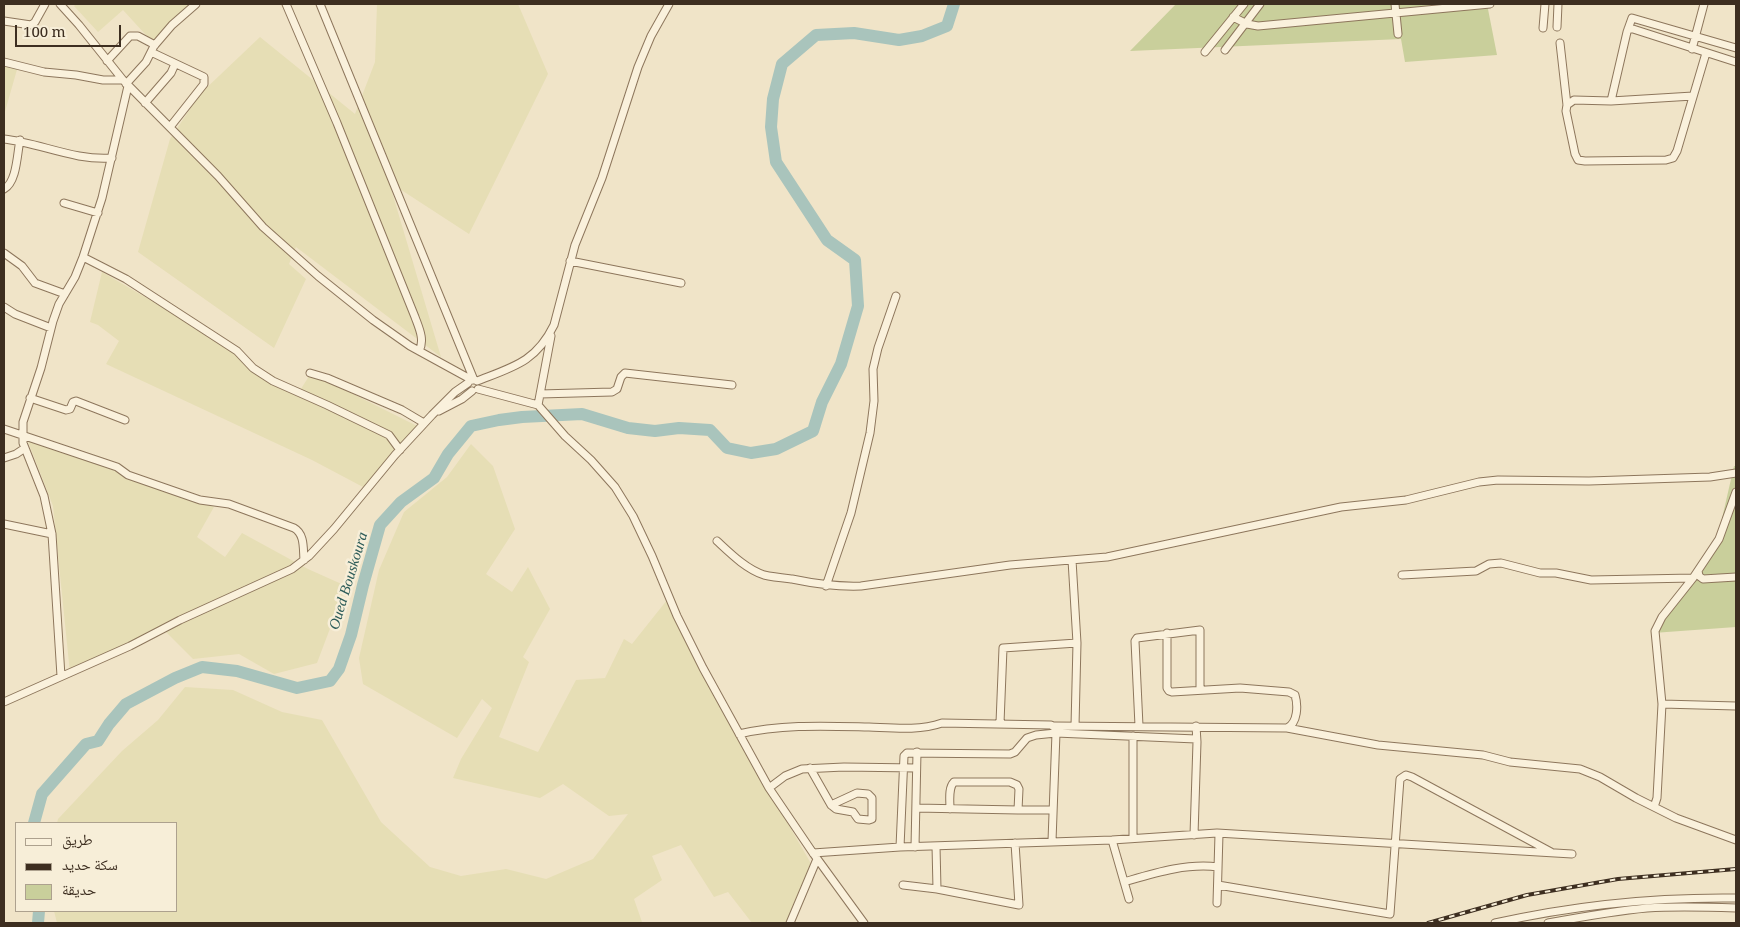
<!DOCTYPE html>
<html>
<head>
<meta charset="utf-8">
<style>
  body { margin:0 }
  #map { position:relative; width:1740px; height:927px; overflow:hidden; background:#f0e4c8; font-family:Georgia,"Noto Naskh Arabic",serif }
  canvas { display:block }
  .frame { position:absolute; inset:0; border:5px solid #3d2e20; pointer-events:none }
  .legend { position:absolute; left:15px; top:822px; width:162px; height:90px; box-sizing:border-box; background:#f7eed8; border:1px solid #ada18e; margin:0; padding:6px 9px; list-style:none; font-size:15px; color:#3d2e20 }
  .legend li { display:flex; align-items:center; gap:10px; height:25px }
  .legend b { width:25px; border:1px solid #ada18e }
  .scale { position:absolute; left:15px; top:25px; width:106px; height:22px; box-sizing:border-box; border:2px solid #3d2e20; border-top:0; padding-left:6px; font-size:15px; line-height:18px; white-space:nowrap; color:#3d2e20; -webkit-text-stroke:4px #f7eed8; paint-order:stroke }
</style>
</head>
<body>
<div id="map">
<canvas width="1740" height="927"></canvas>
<div class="frame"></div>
<ul class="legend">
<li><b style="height:6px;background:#faf1dc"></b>طريق</li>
<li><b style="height:6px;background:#3d2e20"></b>سكة حديد</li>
<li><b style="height:14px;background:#c9cf9b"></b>حديقة</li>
</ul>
<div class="scale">100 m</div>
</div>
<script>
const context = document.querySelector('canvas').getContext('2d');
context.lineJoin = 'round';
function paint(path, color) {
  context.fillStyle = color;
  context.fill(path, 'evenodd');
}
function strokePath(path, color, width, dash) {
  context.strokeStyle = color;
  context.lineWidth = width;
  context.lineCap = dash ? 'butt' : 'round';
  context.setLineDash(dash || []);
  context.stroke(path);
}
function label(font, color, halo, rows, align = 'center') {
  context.font = font + ' Georgia,serif';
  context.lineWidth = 5;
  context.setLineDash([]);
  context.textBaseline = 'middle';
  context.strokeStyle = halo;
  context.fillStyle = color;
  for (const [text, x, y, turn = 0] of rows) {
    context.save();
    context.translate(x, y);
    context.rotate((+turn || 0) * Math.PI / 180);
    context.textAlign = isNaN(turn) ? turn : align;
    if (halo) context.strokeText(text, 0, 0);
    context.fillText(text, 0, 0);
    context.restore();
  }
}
paint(new Path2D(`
  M76,4H194L155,45L123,10L98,32L74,6Z
  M377,4H518L548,74L469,234L389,182L441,357L296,247L289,264L306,279L274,348L138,252L170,139L200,94L260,37L355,114L375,62Z
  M4,63L18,66L4,115Z
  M102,272L176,315L299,392L311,373L417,426L363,487L312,460L106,364L119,341L98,325L90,322Z
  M27,439L214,507L197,537L225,557L242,533L308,569L346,586L317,663L274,674L239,654L193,659L161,627L70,673L53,506Z
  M471,444L493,466L515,529L486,574L512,592L528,567L550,609L523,657L529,662L499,737L538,752L576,680L605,678L624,639L632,644L667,600L743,746L813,867L795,900L787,923H752L728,892L714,897L681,845L652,856L662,880L634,899L642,922L641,923H57L54,911H176V823H57L58,819L122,751L158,720L185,687L233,690L282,712L322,720L381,822L430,867L461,876L506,869L546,879L593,859L628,814L609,816L563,784L540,798L453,778L461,759L492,708L482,699L457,738L363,684L359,658L379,570L404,512L447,477Z`), '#e6deb5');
paint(new Path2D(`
  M1176,4H1487L1497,55L1405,62L1401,39L1130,51Z
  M1734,466H1736V627L1653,633L1718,536Z`), '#c9cf9b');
strokePath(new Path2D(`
  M34,823L42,794L86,744L98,741L109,724L126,704L175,678L202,667L237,671L297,688L330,681L339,669L351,635L363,585L380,525L401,502L434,478L448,454L471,426L499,420L522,417L582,414L628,428L655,431L679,428L710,430L727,448L751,453L776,449L813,431L822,402L841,364L858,306L855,260L827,240L776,162L771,127L773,99L782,64L816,35L854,33L899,40L922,36L947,26L954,4
  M38,923L39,911`), '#a9c4bc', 12);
const minor = new Path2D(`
  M60,4L79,25L123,80L218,176L263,227L318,276L373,320L410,346L472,380
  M286,4L337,123L415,317C419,328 425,340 419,351
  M320,4L474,380
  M1395,4L1398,34
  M1233,17L1247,24L1258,26L1490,4
  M4,21L31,25L35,22L45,4
  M1557,27L1558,4
  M1543,28L1545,4
  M1628,29H1633L1736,62
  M1560,43L1567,105L1566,111L1575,154L1578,160L1585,161L1666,160L1673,158L1677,151L1706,53
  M1692,49L1704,4
  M1225,50L1260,4
  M151,52L204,77V84L170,127
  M1205,52L1244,4
  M107,61L130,36H138L155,45
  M4,62L44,72L76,75L103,80H123
  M126,84L146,62L154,46L172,25L196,4
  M1611,101L1627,32L1632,18L1736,48
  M145,103L171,73L175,64
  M1567,105L1574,100L1611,101L1693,96
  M4,139C40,143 75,161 112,158
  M4,189C17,182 17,154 20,140
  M64,203L98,213
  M4,253L22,266L35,283L65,294
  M83,257L126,279L237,351L253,368L273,381L327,405L389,435L400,450
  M570,261L681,283
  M4,307L15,314L51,328
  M310,373L327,378L402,410L424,423
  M477,381C513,367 536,362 554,325L575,245L602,178L638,67L651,36L669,4
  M478,389L538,405L565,436L591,460L615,487L633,516L652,556L677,616L703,668L769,788L813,853L864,923
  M540,394L612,392L617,389L621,377L625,373L732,385
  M30,398L66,410L70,409L73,402L76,401L125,420
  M538,405L551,336
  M439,411L462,399L472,391
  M4,429L117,467L128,475L200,500L229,504L294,528C305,534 303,549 304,560
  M4,458L16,454L25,448
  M4,524L52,534
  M717,541C731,554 746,569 764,575C773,577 783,578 792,579C816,584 836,587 861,586L1010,565L1107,557L1341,507L1406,500L1479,482L1498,480L1589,481L1710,477L1736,473
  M1072,560L1077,643
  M1698,571L1699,576L1703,579L1736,577
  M1402,575L1476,571L1489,564L1501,563L1540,573H1556L1591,580L1693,578
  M826,586L851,513L870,433L874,401L873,369L878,348L896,296
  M61,676L52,534L44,496L23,443V422L41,368L53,321L59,304L75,277L83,257L102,198L128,86
  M4,702L130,646L180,620L292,569L309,556L334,529L395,455L432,415L455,392L468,383
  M1662,704L1736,706
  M1000,723L1003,648L1077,643L1075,726
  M1054,726L1287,728C1298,723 1298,705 1295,695L1289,692L1240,688L1172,692L1169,691L1167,688V633
  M1139,726L1135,641L1137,638L1200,630V690
  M1287,728L1378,745L1483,755L1510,762L1580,769L1600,777L1636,798L1676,818L1736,840
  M739,734C782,724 825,726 869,727C893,728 919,731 942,723L1051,725L1055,728L1056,733L1052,841
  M810,768L831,805L836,809L853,812L858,819L869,820L872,819V798L868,794L857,793L831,805
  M769,788L785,776L802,769L844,767L916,768
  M1654,807L1657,798L1662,704L1655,631L1662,617L1693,578L1719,539L1736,492
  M916,808L1018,810L1019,789L1017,785L1010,782H954C948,788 950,800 950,809
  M1018,810H1053
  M1194,835L1197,742L1196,726
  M1133,838V736
  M1112,840L1129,899
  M936,846L937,889
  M900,847L904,756L907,753L1010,754L1015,752L1027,738L1036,735L1056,733L1196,739
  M915,847L917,752
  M813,853L900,847L1112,840L1217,833L1572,854
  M1124,882C1155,873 1186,863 1218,867
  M903,885L937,889L1019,905L1015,843
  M1218,885L1390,914L1400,779L1406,775L1412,777L1551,852
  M1217,903L1219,834
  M790,923L817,859
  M1495,923C1575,905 1655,897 1736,898
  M1548,923C1581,917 1614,911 1647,908C1677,906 1707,907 1736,908`);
strokePath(minor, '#8d765c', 9);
strokePath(minor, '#faf1dc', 7);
const rail = new Path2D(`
  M1428,923L1527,895L1618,879L1736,869`);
strokePath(rail, '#3d2e20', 4);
strokePath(rail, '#f7eed8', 2, [5.5]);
label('italic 15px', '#2f5d5a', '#f7eed8', [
  ["Oued Bouskoura",349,581,-73]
]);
</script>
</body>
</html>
